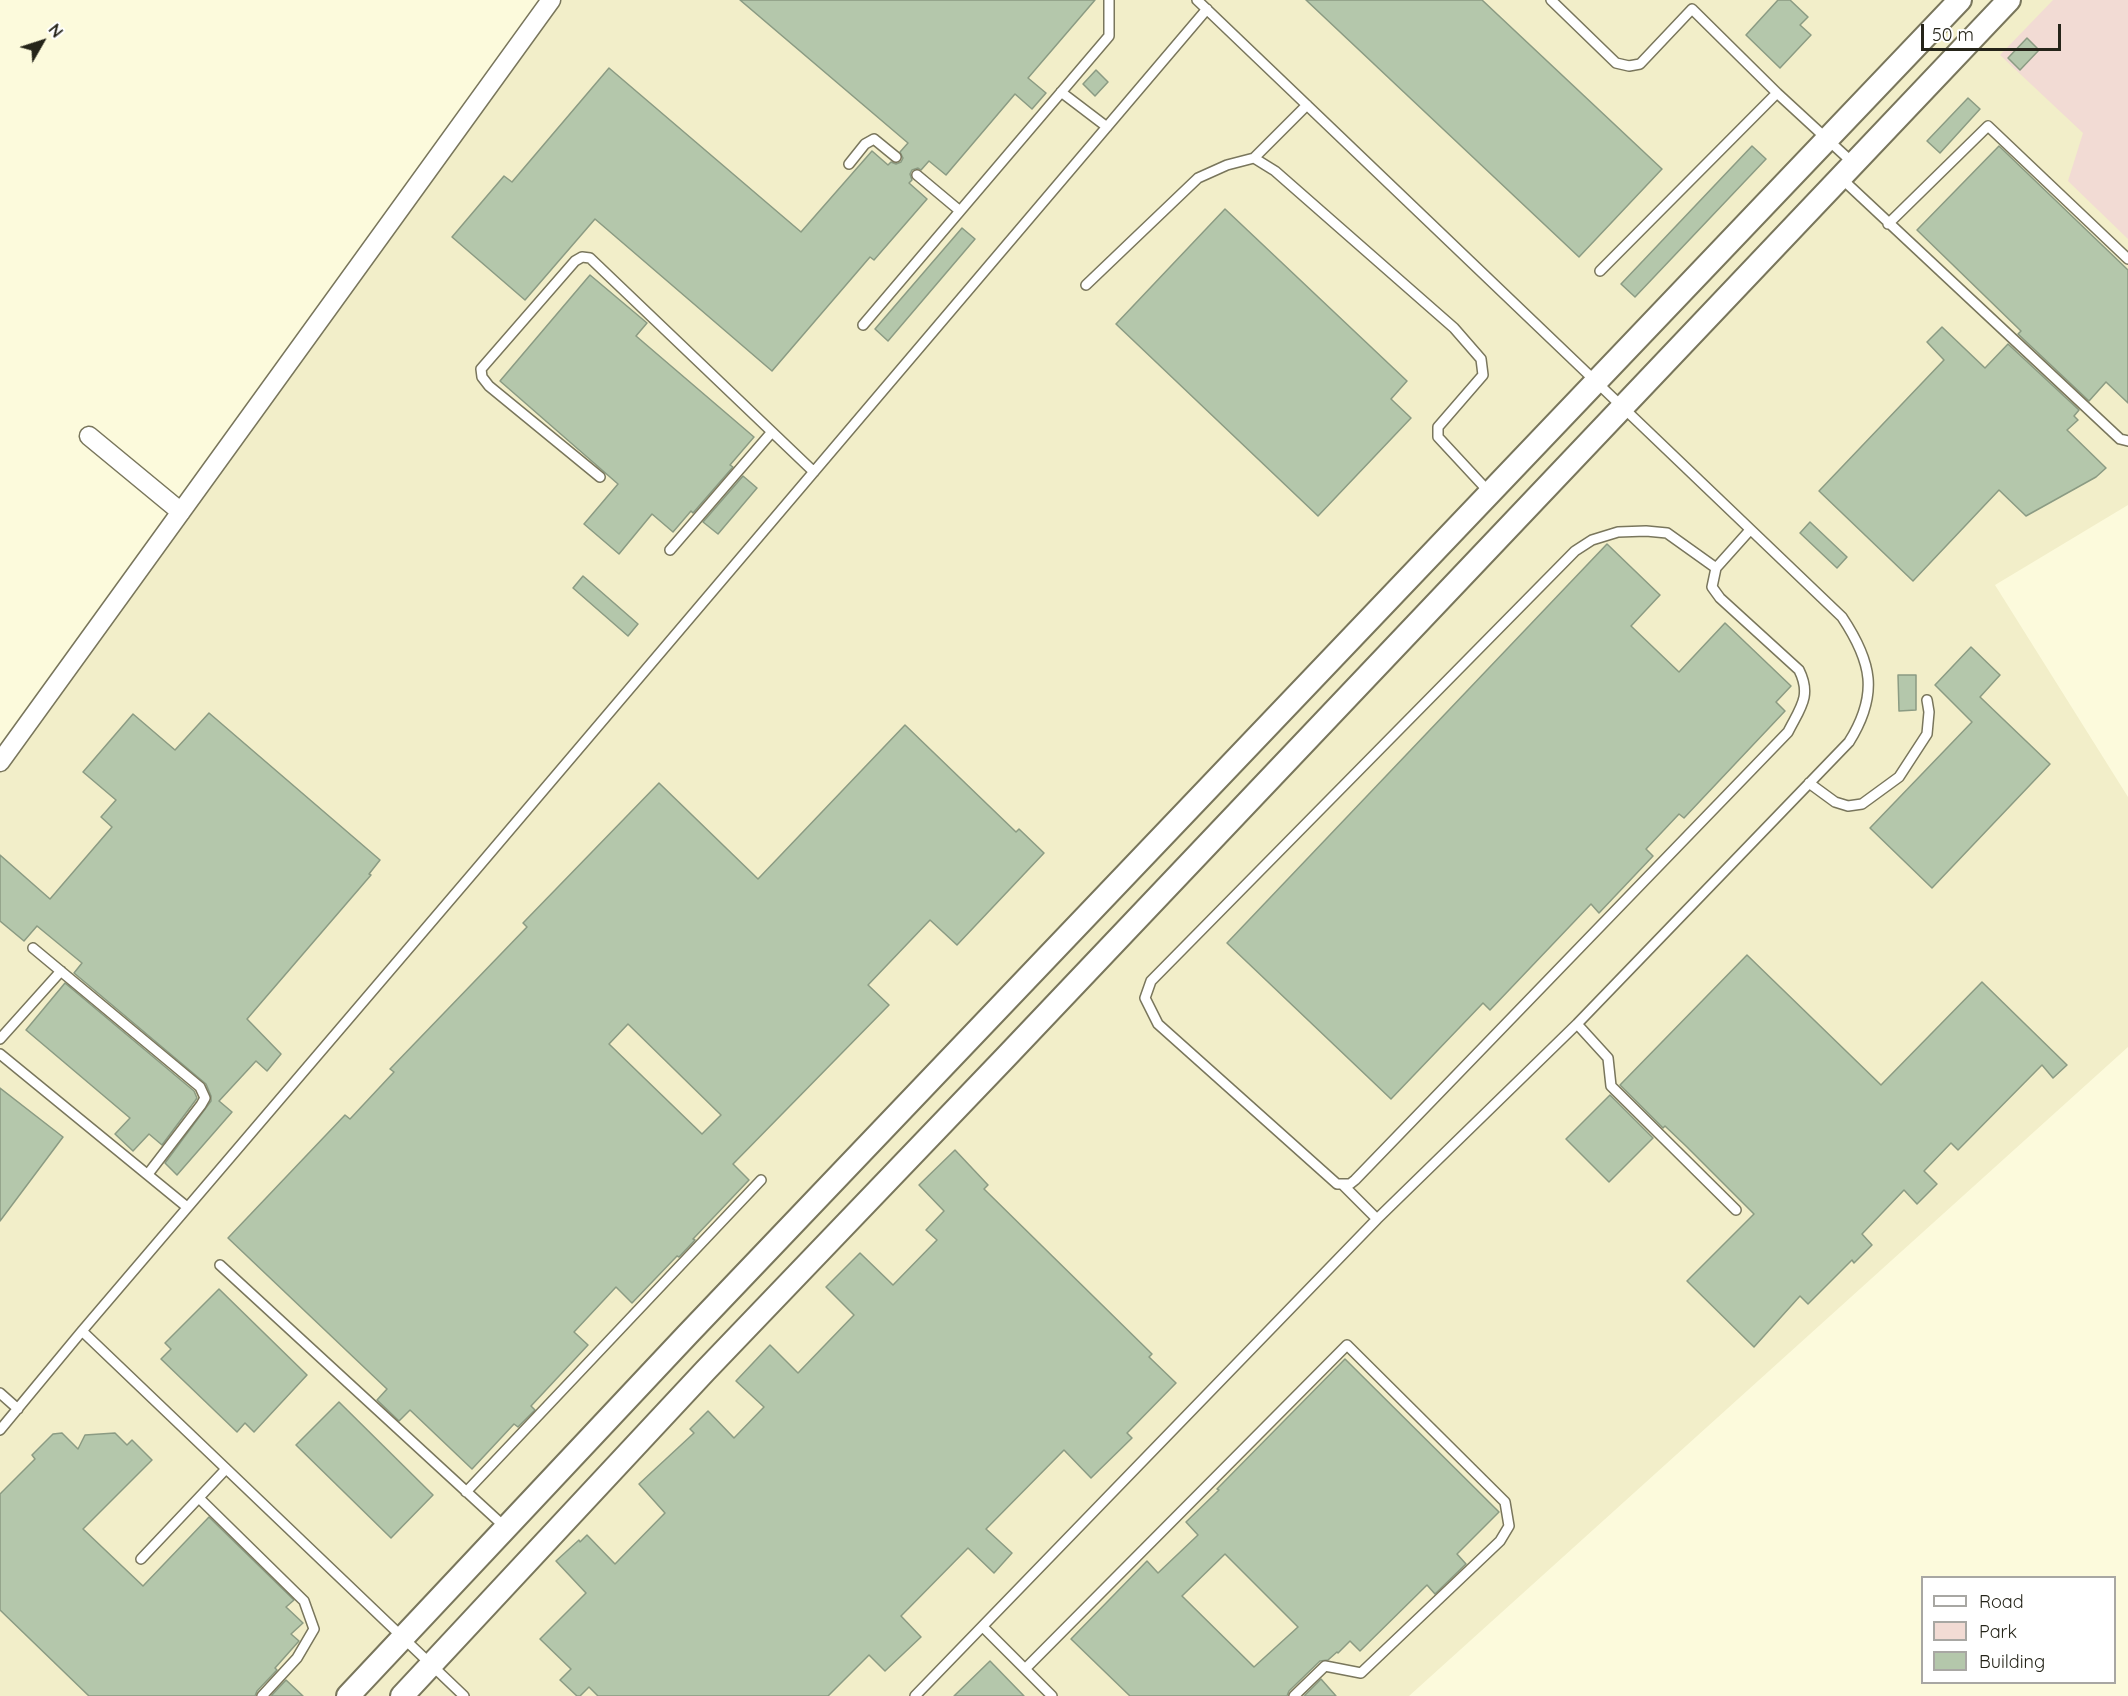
<!DOCTYPE html>
<html>
<head>
<meta charset="utf-8">
<style>
  body { margin:0 }
  #map { position:relative; width:2128px; height:1696px; overflow:hidden; background:#fcfadc; font-family:Quicksand,sans-serif }
  canvas { display:block }
  .legend { position:absolute; left:1921px; top:1576px; width:195px; height:108px; box-sizing:border-box; background:#fff; border:2px solid #a8a7a3; margin:0; padding:8px 10px; list-style:none; font-size:18px; color:#252419 }
  .legend li { display:flex; align-items:center; gap:12px; height:30px }
  .legend b { width:30px; border:2px solid #a8a7a3 }
  .north { position:absolute; left:12px; top:12px; width:60px; height:60px; -webkit-text-stroke:4px #fff; paint-order:stroke; rotate:51deg; font-size:16px; font-weight:700; line-height:24px; text-align:center; color:#252419 }
  .north::after { content:''; display:block; margin:auto; width:21px; height:27px; background:#252419; clip-path:polygon(50% 0,100% 100%,50% 72%,0 100%) }
  .scale { position:absolute; left:1921px; top:24px; width:140px; height:27px; box-sizing:border-box; border:3px solid #252419; border-top:0; padding-left:8px; font-size:18px; line-height:21px; white-space:nowrap; color:#252419; -webkit-text-stroke:4px #fff; paint-order:stroke }
</style>
</head>
<body>
<div id="map">
<canvas width="2128" height="1696"></canvas>
<ul class="legend">
<li><b style="height:8px;background:#fff"></b>Road</li>
<li><b style="height:16px;background:#f2dbd4"></b>Park</li>
<li><b style="height:16px;background:#b4c7ab"></b>Building</li>
</ul>
<div class="north">N</div>
<div class="scale">50 m</div>
</div>
<script>
const context = document.querySelector('canvas').getContext('2d');
context.lineJoin = 'round';
function paint(path, color) {
  context.fillStyle = color;
  context.fill(path, 'evenodd');
}
function strokePath(path, color, width, dash) {
  context.strokeStyle = color;
  context.lineWidth = width;
  context.lineCap = dash ? 'butt' : 'round';
  context.setLineDash(dash || []);
  context.stroke(path);
}
paint(new Path2D(`
  M553,0H2128V505L1995,585L2128,797V1047L1409,1696H0V758Z`), '#f2eec9');
paint(new Path2D(`
  M2053,0H2128V239L2068,181L2083,133L2000,55Z`), '#f2dbd4');
const building = new Path2D(`
  M740,0H1095L1028,78L1046,93L1032,109L1015,94L946,175L929,161L921,170L918,168L912,170L910,174L912,180L909,183L927,199L874,260L870,257L772,371L595,219L525,300L452,237L504,176L512,182L609,68L801,232L872,151L888,165L891,162L896,164L901,162L903,158L900,152L908,143Z
  M1306,0H1482L1662,169L1579,257Z
  M1778,0H1790L1808,17L1800,25L1811,35L1780,68L1746,35Z
  M2027,38L2039,50L2020,70L2008,58Z
  M1096,70L1108,82L1095,96L1083,84Z
  M1968,98L1980,109L1940,153L1927,141Z
  M1752,146L1766,159L1635,297L1621,284Z
  M1999,146L2128,270V403L2106,382L2089,401L2018,334L2021,331L1917,230Z
  M1225,209L1407,381L1391,399L1411,418L1318,516L1116,324Z
  M962,228L975,239L888,341L875,329Z
  M590,275L647,323L636,336L754,437L730,465L733,467L693,513L691,511L673,532L652,514L619,554L584,524L618,484L500,381Z
  M1942,327L1985,368L2008,344L2079,410L2074,416L2078,420L2067,430L2106,468L2096,477L2026,516L1999,490L1913,581L1819,491L1944,360L1927,342Z
  M743,476L757,488L718,534L703,522Z
  M1810,522L1847,557L1837,568L1800,533Z
  M1607,544L1660,595L1631,626L1679,672L1725,623L1791,686L1776,702L1785,711L1684,818L1679,814L1646,849L1653,856L1599,913L1591,904L1490,1010L1483,1003L1391,1099L1227,943Z
  M583,576L638,624L628,636L573,588Z
  M1971,647L2000,675L1980,697L2050,764L1932,888L1870,828L1972,722L1935,685Z
  M1898,675H1916V710L1899,711Z
  M209,713L380,860L369,874L371,875L247,1019L281,1054L267,1071L256,1061L219,1101L232,1112L177,1175L165,1163L211,1101V1096L206,1084L74,973L82,963L37,926L24,941L0,921V855L50,899L112,827L101,817L116,800L83,772L133,714L175,750Z
  M905,725L1016,832L1019,829L1044,853L957,945L930,920L868,985L889,1005L733,1164L749,1180L693,1239L695,1240L679,1257L677,1256L632,1303L616,1287L574,1332L588,1345L531,1406L535,1410L518,1427L514,1424L472,1469L410,1410L399,1421L377,1400L387,1389L228,1238L345,1115L350,1119L394,1072L390,1069L527,927L523,923L659,783L758,879ZM628,1024L721,1115L702,1134L609,1044Z
  M1747,955L1881,1085L1982,982L2067,1065L2053,1078L2042,1065L1958,1150L1951,1143L1924,1171L1937,1184L1917,1204L1904,1190L1862,1234L1872,1245L1854,1263L1852,1260L1808,1304L1800,1296L1754,1347L1687,1281L1754,1214L1687,1147L1665,1126L1663,1128L1620,1085Z
  M65,983L194,1091L197,1098L195,1101L162,1145L149,1134L133,1151L115,1134L130,1118L26,1030Z
  M0,1088L63,1137L0,1221Z
  M1610,1095L1653,1138L1609,1182L1566,1139Z
  M955,1150L988,1185L984,1189L1152,1354L1149,1357L1176,1383L1127,1433L1132,1438L1091,1478L1064,1450L986,1529L1012,1553L994,1573L968,1548L901,1616L921,1637L885,1671L869,1655L828,1696H598L589,1687L580,1696H577L560,1680L571,1669L540,1639L586,1593L556,1561L579,1540L580,1542L587,1535L615,1564L665,1513L639,1484L694,1433L690,1429L708,1411L734,1438L764,1407L736,1381L770,1345L798,1373L854,1315L826,1287L860,1253L893,1285L937,1240L926,1230L944,1211L919,1185Z
  M219,1289L307,1375L254,1432L245,1423L237,1432L161,1359L171,1349L165,1343Z
  M1345,1359L1499,1512L1457,1554L1466,1564L1435,1594L1427,1585L1360,1651L1350,1641L1338,1653L1337,1652L1328,1660L1320,1661L1289,1691L1287,1696H1130L1071,1639L1147,1561L1158,1573L1198,1535L1186,1522L1219,1490L1217,1489ZM1225,1554L1298,1627L1254,1667L1182,1596Z
  M339,1402L433,1495L391,1538L296,1445Z
  M62,1433L78,1449L85,1435L115,1433L127,1445L132,1440L152,1460L83,1529L143,1586L209,1517L294,1600L286,1607L303,1623L291,1634L299,1641L275,1668L277,1670L257,1691L255,1696H89L0,1610V1494L35,1459L32,1455L53,1434Z
  M990,1661L1024,1696H954Z
  M1321,1679L1336,1696H1304Z
  M286,1680L303,1696H271Z`);
paint(building, '#b4c7ab');
strokePath(building, '#8b9b83', 1.5);
const service = new Path2D(`
  M1551,0L1616,63L1629,66L1640,64L1692,9L1777,93L1853,163
  M1061,92L1107,127
  M1254,158L1307,105
  M849,164L865,144L874,139L896,157
  M917,175L960,211
  M1841,178L2120,439L2128,441
  M1888,224L1988,126L2128,259
  M1600,271L1777,93
  M1086,285L1198,178L1227,165L1254,158L1275,171L1454,328L1481,359L1483,375L1438,427V437L1489,492
  M863,325L1109,36V0
  M600,477L489,386L482,377L481,369L575,261L582,257L590,258L814,472
  M670,550L771,433
  M1716,568L1667,533L1646,531L1618,532L1592,540L1575,551L1151,981L1145,998L1158,1024L1337,1184H1350L1355,1180L1788,732C1800,708 1812,696 1799,670L1720,598L1712,587L1716,568L1750,530
  M1809,783L1835,802L1848,806L1862,804L1899,777L1927,734L1929,712L1927,700
  M33,948L200,1087L205,1098L201,1105L148,1174
  M1577,1024L1608,1058L1611,1086L1736,1210
  M0,1039L61,971
  M0,1054L187,1207
  M1343,1185L1377,1219
  M220,1265L506,1528
  M82,1331L464,1696
  M0,1393L18,1409
  M0,1430L82,1331L479,866L1207,9
  M466,1492L761,1180
  M199,1498L304,1601L314,1629L297,1658L262,1696
  M141,1559L226,1469
  M983,1627L1052,1696
  M1026,1668L1347,1345L1505,1502L1509,1526L1500,1541L1361,1673L1325,1666L1294,1696
  M915,1696L1377,1219L1577,1024L1849,742C1879,694 1872,662 1842,617L1197,0`);
const minor = new Path2D(`
  M89,436L181,512
  M0,762L551,0`);
const tertiary = new Path2D(`
  M348,1696L687,1335L1960,0
  M402,1696L705,1371L1004,1059L2009,0`);
strokePath(service, '#79765c', 12);
strokePath(minor, '#79765c', 21);
strokePath(tertiary, '#79765c', 26);
strokePath(service, '#fff', 9);
strokePath(minor, '#fff', 18);
strokePath(tertiary, '#fff', 22);
</script>
</body>
</html>
